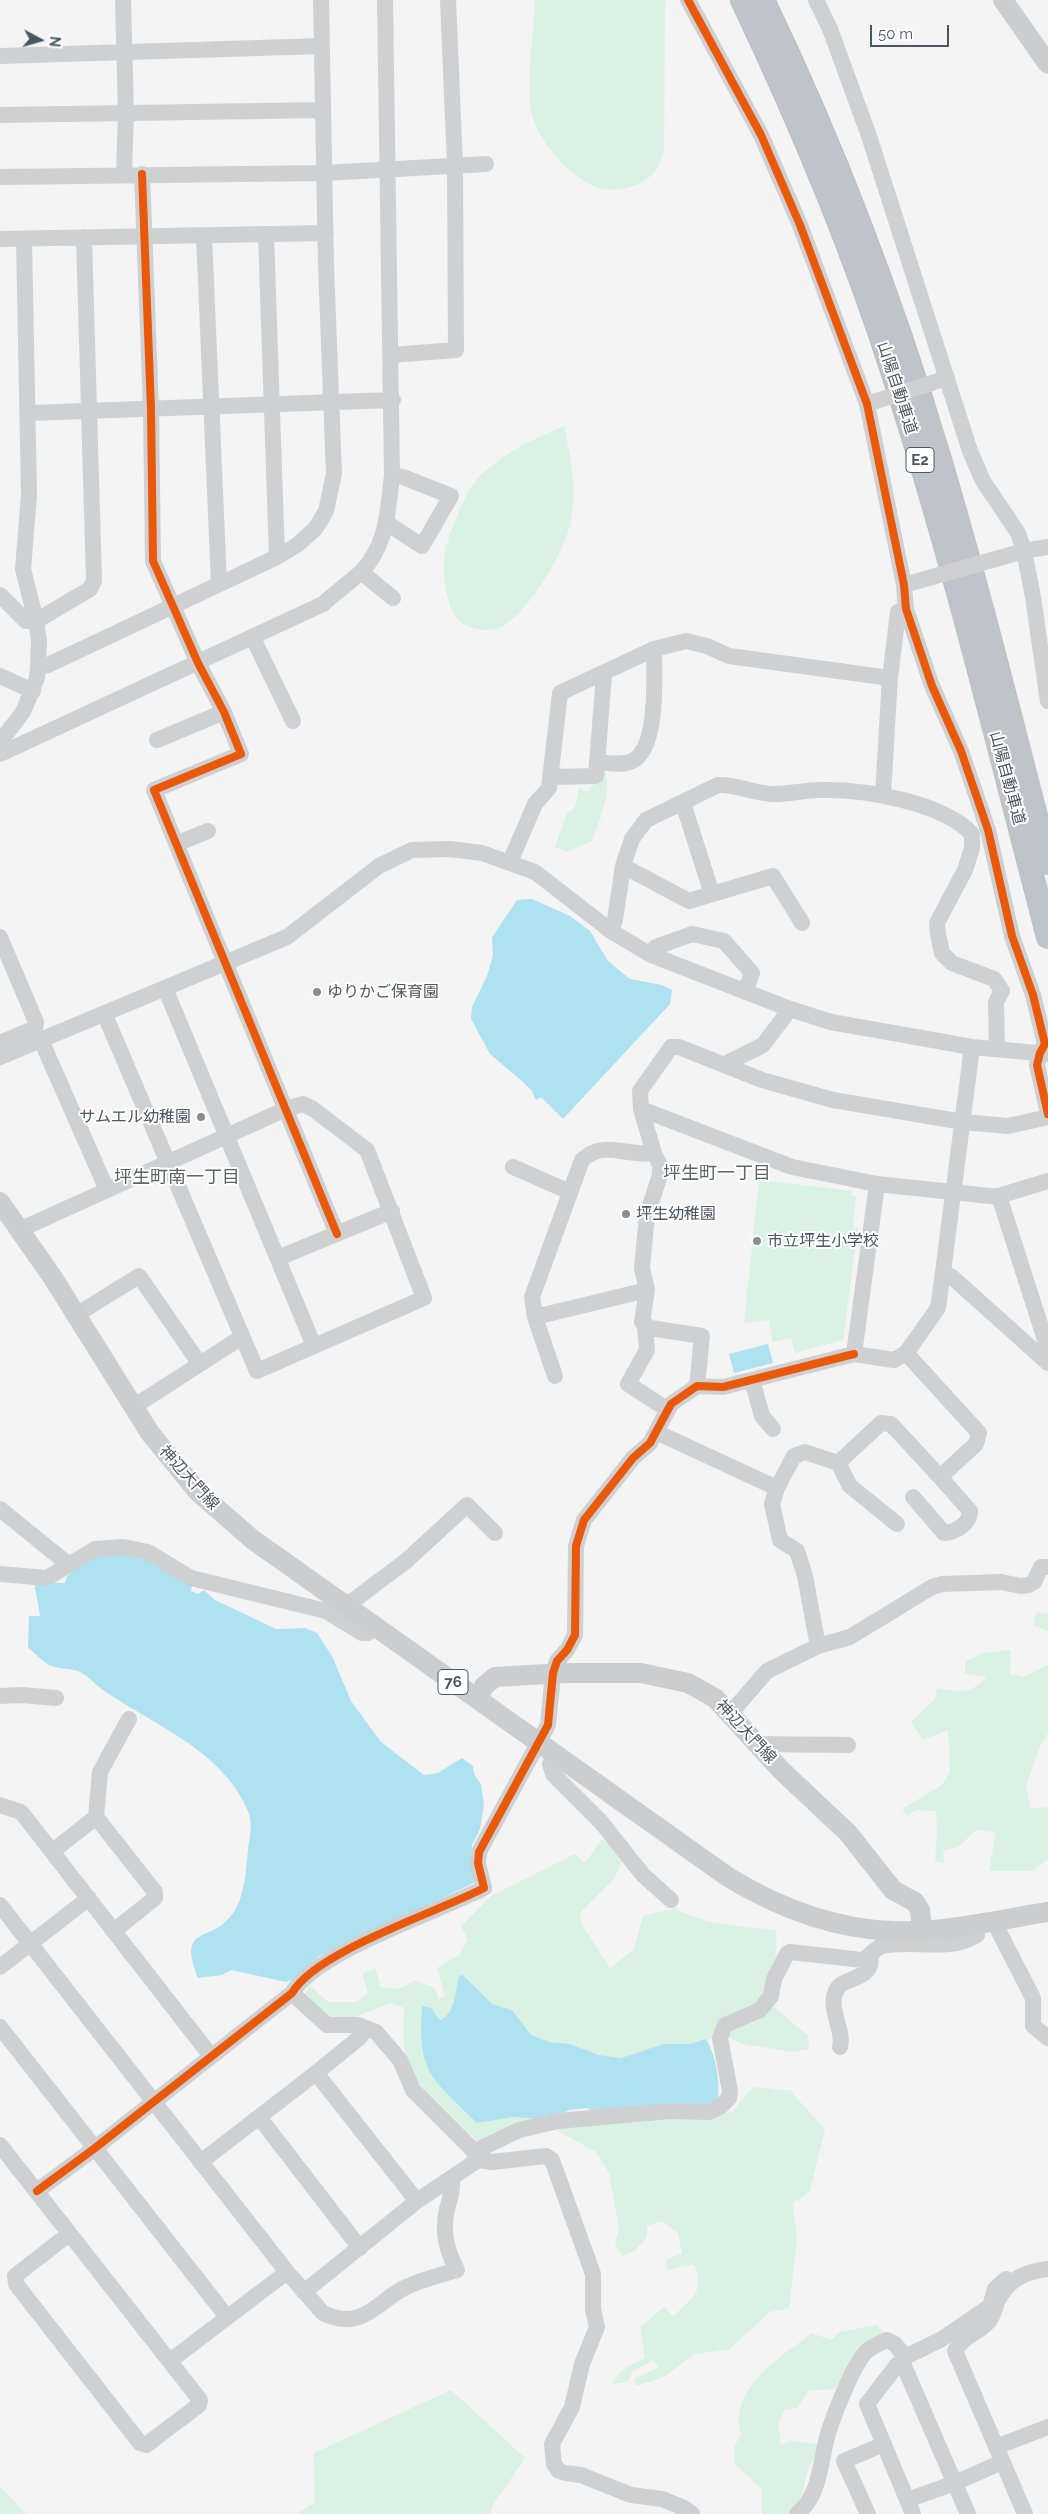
<!DOCTYPE html>
<html>
<head>
<meta charset="utf-8">
<style>
  body { margin:0 }
  #map { position:relative; width:1048px; height:2514px; overflow:hidden; background:#f4f4f4; font-family:Raleway,sans-serif }
  canvas { display:block }
  .north { position:absolute; left:15px; top:15px; width:50px; height:50px; -webkit-text-stroke:4px #fff; paint-order:stroke; rotate:96deg; font-size:14px; font-weight:700; line-height:20px; text-align:center; color:#4a5661 }
  .north::after { content:''; display:block; margin:auto; width:18px; height:22px; background:#4a5661; clip-path:polygon(50% 0,100% 100%,50% 72%,0 100%) }
  .scale { position:absolute; left:870px; top:25px; width:79px; height:22px; box-sizing:border-box; border:2px solid #4a5661; border-top:0; padding-left:6px; font-size:15px; line-height:18px; white-space:nowrap; color:#4a5661; -webkit-text-stroke:4px #fff; paint-order:stroke }
</style>
</head>
<body>
<div id="map">
<canvas width="1048" height="2514"></canvas>
<div class="north">N</div>
<div class="scale">50 m</div>
</div>
<script>
const context = document.querySelector('canvas').getContext('2d');
context.lineJoin = 'round';
function paint(path, color) {
  context.fillStyle = color;
  context.fill(path, 'evenodd');
}
function strokePath(path, color, width, dash) {
  context.strokeStyle = color;
  context.lineWidth = width;
  context.lineCap = dash ? 'butt' : 'round';
  context.setLineDash(dash || []);
  context.stroke(path);
}
function label(font, color, halo, rows, align = 'center') {
  context.font = font + ' Raleway,"Noto Sans JP",sans-serif';
  context.lineWidth = 4;
  context.setLineDash([]);
  context.textBaseline = 'middle';
  context.strokeStyle = halo;
  context.fillStyle = color;
  for (const [text, x, y, turn = 0] of rows) {
    context.save();
    context.translate(x, y);
    context.rotate((+turn || 0) * Math.PI / 180);
    context.textAlign = isNaN(turn) ? turn : align;
    if (halo) context.strokeText(text, 0, 0);
    context.fillText(text, 0, 0);
    context.restore();
  }
}
paint(new Path2D(`
  M535,0H665L664,151C661,157 660,164 657,169C652,177 644,181 636,185C625,189 614,191 602,189C574,182 541,145 533,118C525,94 534,28 535,0Z
  M564,426C571,460 579,498 568,532C559,559 529,610 505,625C493,632 477,631 465,625C445,616 441,567 446,548C449,533 467,489 477,479C504,452 530,441 564,426Z
  M606,772C611,795 600,818 592,841L567,852L555,847L567,813L575,807L579,788L587,792Z
  M759,1180L852,1191V1196H856L853,1227L858,1228L843,1340L795,1353L791,1338L773,1342L769,1320L744,1323Z
  M1036,1612L1048,1614V1631L1033,1626Z
  M1011,1650L1010,1674L1024,1677L1048,1665V1733L1040,1746L1026,1786L1030,1808L1048,1807V1860L1032,1871H989L996,1832L976,1830L958,1847L943,1851L944,1863L935,1861L937,1832L936,1811L916,1810L906,1816L903,1808L941,1786L950,1772L948,1730L923,1740L911,1722L935,1699L937,1688C960,1692 969,1695 987,1677L965,1674V1662L983,1653Z
  M602,1839L624,1857L614,1879L580,1913L582,1925L610,1968L634,1949L643,1916L675,1908C705,1926 742,1926 776,1930C778,1956 772,1980 772,2006L808,2035L809,2049L792,2052L743,2044L724,2036L690,2044H663L621,2058L599,2055L570,2044L549,2042L531,2035L512,2010L492,2004L464,1975L460,1976C455,1991 456,2013 440,2020L431,2008L422,2006C417,2073 432,2079 477,2123L514,2117L537,2120L480,2143C454,2120 411,2087 405,2051C402,2038 404,2022 404,2008L392,2003L351,2018L326,2020L303,1997L310,1986L328,2002H356L368,1994L362,1974L375,1968L381,1987L399,1989L415,1980L435,1988L438,2000L445,1996L437,1968L459,1955L468,1940L461,1926L491,1896L575,1854L585,1863Z
  M753,2087L790,2090L825,2130L810,2191L793,2203L797,2239L789,2308L770,2312L728,2350L694,2354L664,2377L636,2386L635,2378L658,2368L654,2360L633,2371L627,2382L612,2384L623,2369L645,2358L640,2327L664,2307L673,2316C694,2297 704,2293 694,2264L667,2270L666,2260L682,2253L678,2233L662,2221L647,2226V2237L634,2251L622,2256L615,2243L619,2230L609,2173L596,2152L556,2130L573,2125L658,2117L703,2119L732,2112Z
  M877,2325L886,2335L834,2389L808,2391L797,2408L784,2410L778,2424L781,2445L790,2440L821,2445L809,2467L800,2503L788,2514H762V2489L735,2464L734,2447L741,2434C728,2388 781,2357 812,2333L831,2340L840,2332Z
  M451,2390L525,2458L493,2505L490,2514H296L315,2503L314,2453Z
  M0,2486L26,2514H0Z`), '#d9f2e3');
paint(new Path2D(`
  M532,899L570,916L590,931L608,961L630,979L662,985L672,990L670,1004L563,1119L541,1097L536,1100L532,1091L523,1082L490,1054L471,1019L472,1007L487,976L493,955L492,937L517,900Z
  M768,1344L773,1363L734,1373L729,1354Z
  M110,1551L147,1558L192,1585L191,1591L198,1594L204,1590L215,1600L276,1629L305,1628L317,1633L332,1656L351,1701L381,1742L424,1775L438,1773L462,1758L473,1766L474,1774L481,1784L484,1805L480,1829L472,1845L474,1883L319,1956L298,1977L286,1982L231,1970L222,1975L198,1978C177,1925 209,1943 230,1917C245,1900 246,1870 248,1849C250,1837 253,1822 248,1811C223,1751 156,1726 106,1692C97,1686 90,1678 82,1673C73,1667 59,1670 49,1665C42,1661 35,1653 28,1648L29,1616H40L34,1582L65,1583L67,1576C80,1566 94,1556 110,1551Z
  M463,1975L492,2004L512,2010L531,2035L549,2042L570,2044L599,2055L621,2058L663,2044H690L706,2039C717,2057 722,2089 716,2108L604,2117L587,2108L570,2110L547,2120L514,2117L477,2123C432,2079 417,2073 422,2006L431,2008L440,2020C456,2013 455,1991 459,1976Z`), '#aee2f0');
const highway = new Path2D(`
  M742,0C800,122 853,248 894,377C954,561 999,750 1048,937
  M763,0C834,147 892,300 939,456C979,591 1013,727 1048,863`);
strokePath(highway, '#b9bec3', 24);
strokePath(new Path2D(`
  M123,0L126,113L124,174
  M688,0L761,135L800,225L867,404L904,585L906,609L932,686L961,751L988,830L1012,936L1033,995L1045,1044L1040,1053L1037,1065L1048,1114
  M816,0L830,29L869,136L970,451L983,481L1018,533L1024,551L1033,597L1048,701
  M0,56L322,46
  M0,115L323,110
  M142,174L151,409L153,561L198,663L224,712L241,754L154,790L337,1234
  M0,177L324,173L486,164
  M266,235L277,557
  M204,236L219,584
  M0,239L326,233
  M391,355L456,350L455,165L448,0
  M29,413L393,400
  M387,523L422,546L451,496L403,477L392,475
  M1024,551L1048,547
  M361,572L393,598
  M0,595L26,621H36L90,589L94,581L84,237
  M253,638L293,721
  M38,667L48,665L277,557L297,545L315,529L326,511L334,474L326,266L321,0
  M0,676L33,691
  M157,740L224,712
  M0,742L23,712L37,678L38,667L39,641L36,621L23,569L29,495L24,239
  M0,754L323,604C335,593 349,583 361,572C387,546 388,510 392,475L385,0
  M597,762C608,763 622,766 632,761C659,749 654,674 654,649
  M550,777L596,776L604,674
  M883,794L890,678L898,612L906,609
  M683,803L712,894
  M176,844L208,831
  M510,862L535,804L549,788L560,693L654,649L686,641L707,646L729,656L890,678
  M623,866L689,901L773,876L802,923
  M611,931L615,920L623,866L632,839L646,820L718,785C737,784 755,794 774,794C790,794 805,790 820,790C864,789 942,802 972,834V848L965,870L937,923L938,934L942,953L952,963L994,979L1002,991L996,1002L997,1049
  M0,937L36,1022L35,1028L0,1043
  M649,954L656,947L692,934L724,941L752,973L745,992
  M165,988L314,1346
  M41,1040L107,1190
  M972,1047L943,1272L952,1277L1048,1363
  M0,1057L287,937L379,866L412,850L450,849L482,853L535,872L611,931L649,954L790,1009L831,1022L972,1047L1048,1054
  M728,1065L729,1062L763,1045L790,1009
  M641,1109L654,1153L660,1165V1175L647,1215L642,1268L647,1290L642,1322L650,1328L702,1336L697,1386
  M1048,1117L1008,1126L963,1122L833,1100L762,1080L679,1047H671L640,1091L641,1109L792,1167L877,1184L990,1196H999L1048,1181
  M513,1167L570,1192
  M877,1184L854,1354L894,1360L906,1353L938,1308L943,1272
  M999,1196L1048,1349
  M19,1230C108,1189 197,1149 286,1109L303,1104L313,1109L367,1150L424,1298L257,1371L104,1013
  M278,1258L392,1211
  M76,1315L139,1276L200,1364
  M535,1317L647,1290
  M645,1326L647,1350L628,1384L668,1410
  M906,1353L979,1433L976,1444L940,1477L970,1511C970,1524 956,1532 944,1533L913,1497
  M555,1376L535,1317L532,1297L582,1160C605,1139 626,1157 654,1153
  M752,1380L762,1416L773,1429
  M133,1407L242,1337
  M656,1432L777,1488L794,1456L805,1452L838,1463L850,1486L897,1524
  M838,1463L881,1423L891,1424L940,1477
  M777,1488L772,1504L780,1540L797,1551L805,1576L818,1646
  M0,1509L69,1565
  M0,1574L47,1578L95,1549L123,1547L148,1552L191,1578L326,1611L362,1633H368L375,1627
  M346,1606L406,1561L467,1505L495,1533
  M0,1696L22,1695L56,1698
  M729,1715L767,1671L818,1646L850,1637L932,1587L942,1584L1001,1582L1021,1586L1029,1585L1034,1582L1041,1567H1048
  M756,1744L848,1745
  M556,1755L550,1764L553,1774L601,1822L643,1875L671,1900
  M0,1805L21,1812L25,1817L211,2056
  M96,1817L155,1892V1898L115,1930
  M53,1851L96,1817L100,1772L129,1719
  M0,1905L287,2272L323,2313C362,2332 376,2302 406,2287C421,2280 440,2275 457,2270C446,2249 442,2232 447,2209C450,2198 453,2190 452,2178
  M993,1920L1033,1998V2026L1048,2038
  M0,1967L89,1898
  M292,1993L327,2025H358L376,2032L400,2060L413,2090L472,2149L479,2160
  M0,2027L227,2317
  M840,2047C845,2030 826,2007 837,1989C843,1977 875,1980 870,1956
  M316,2073L417,2201
  M259,2117L360,2248
  M0,2145L200,2400L199,2405L146,2445L140,2443L16,2284L15,2276L69,2234
  M479,2160L482,2148L519,2130L558,2121L669,2111L709,2112L720,2107L729,2098L730,2091L720,2038L725,2025L760,2010L771,1996L774,1979L787,1954L790,1952L863,1960C870,1956 875,1948 882,1946C912,1939 949,1953 977,1935L975,1923
  M202,2161L316,2073L359,2038L366,2029
  M37,2191L95,2148L292,1993C316,1951 438,1912 484,1888L478,1863L479,1852L548,1725L553,1673L557,1661L567,1650L575,1635L576,1546L584,1520L633,1458L650,1443L671,1404L697,1386L723,1387L854,1354
  M304,2292L417,2201L472,2164L479,2160L492,2162L546,2156L552,2160L593,2274V2309L597,2327L582,2364L572,2407L552,2444L554,2464L559,2471L565,2473L581,2475L631,2495L662,2499L684,2508L692,2514
  M170,2361L287,2272
  M996,2447L1048,2427
  M907,2500L955,2483L1002,2462
  M797,2514C819,2496 820,2467 826,2441C831,2421 853,2364 867,2351C872,2346 881,2343 887,2340L895,2344L905,2357L942,2339L990,2306L995,2289L1006,2279L1009,2283
  M868,2514L844,2461L884,2444
  M913,2514L867,2404L897,2365L904,2366L968,2514
  M1025,2514L955,2351C965,2334 978,2334 989,2321C994,2316 995,2306 998,2300C1009,2278 1026,2272 1048,2269`), '#ced0d2', 16);
strokePath(new Path2D(`
  M1003,0L1048,64
  M0,1202L53,1278L150,1433L198,1492L252,1539L728,1877C779,1908 833,1929 893,1931C944,1933 997,1920 1048,1912
  M478,1699L484,1686L495,1677L564,1673H641L688,1683L715,1698L781,1770L848,1833L893,1890L915,1902L920,1910L922,1929`), '#caced1', 20);
strokePath(highway, '#bec4c9', 22);
strokePath(new Path2D(`
  M867,404L947,378
  M904,585L1024,551`), '#ced0d2', 16);
strokePath(new Path2D(`
  M688,0L761,135L800,225L867,404L904,585L906,609L932,686L961,751L988,830L1012,936L1033,995L1045,1044L1040,1053L1037,1065L1048,1114
  M142,174L151,409L153,561L198,663L224,712L241,754L154,790L337,1234
  M37,2191L95,2148L292,1993C316,1951 438,1912 484,1888L478,1863L479,1852L548,1725L553,1673L557,1661L567,1650L575,1635L576,1546L584,1520L633,1458L650,1443L671,1404L697,1386L723,1387L854,1354`), '#e8590c', 8);
for (const [x, y, r, color] of [
  [317,992,5,"#868d94"],
  [201,1117,5,"#868d94"],
  [626,1214,5,"#868d94"],
  [757,1241,5,"#868d94"]
]) {
  const dot = new Path2D();
  dot.arc(x, y, r, 0, 2 * Math.PI);
  context.fillStyle = color;
  context.fill(dot);
  strokePath(dot, '#fff', 2);
}
for (const [x, y, w] of [
  [920,460,28],
  [453,1682,30]
]) {
  const box = new Path2D();
  box.roundRect(x - w / 2, y - 12.5, w, 25, 4);
  context.fillStyle = '#fff';
  context.fill(box);
  strokePath(box, '#4a5661', 1);
}
label('bold 15px', '#4a5661', null, [
  ["E2",920,460],
  ["76",453,1682]
]);
label('16px', '#4a5661', '#fff', [
  ["山陽自動車道",897,388,72],
  ["山陽自動車道",1007,778,75],
  ["神辺大門線",189,1478,48],
  ["神辺大門線",746,1732,47]
]);
label('16px', '#4a5661', '#fff', [
  ["ゆりかご保育園",327,992],
  ["サムエル幼稚園",191,1117,"right"],
  ["坪生幼稚園",636,1214],
  ["市立坪生小学校",767,1241]
], 'left');
label('18px', '#5f6368', '#fff', [
  ["坪生町一丁目",717,1174],
  ["坪生町南一丁目",177,1178]
]);
</script>
</body>
</html>
